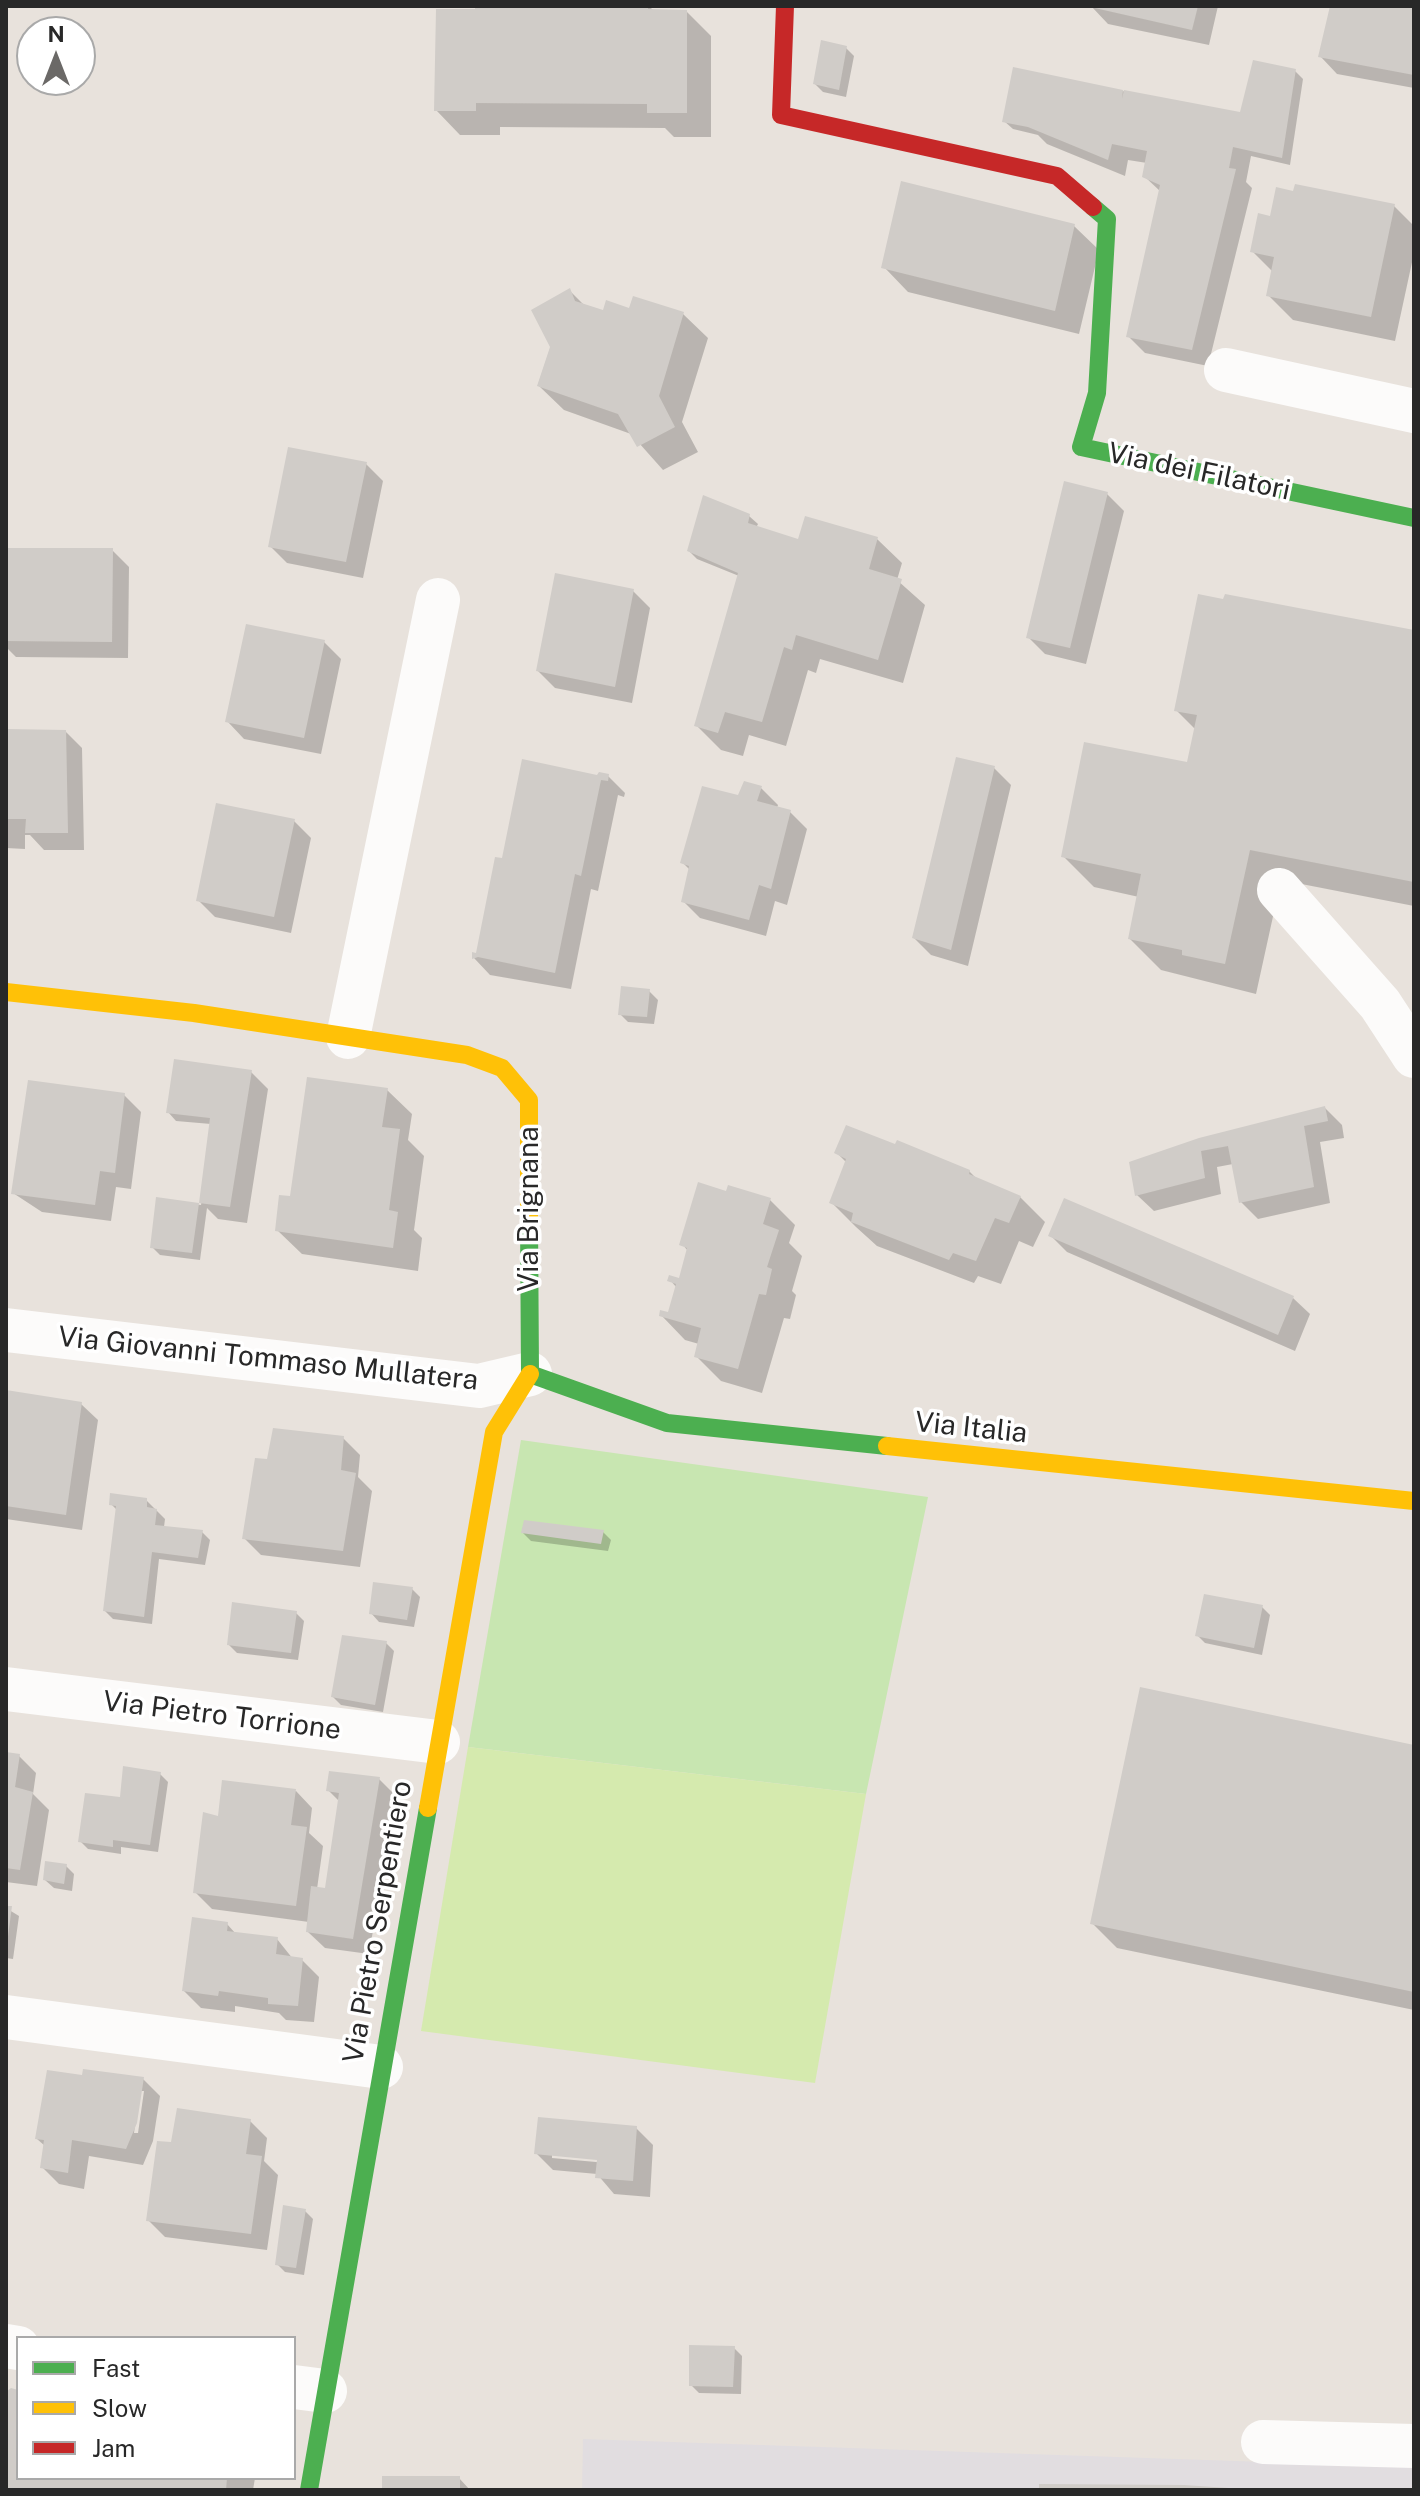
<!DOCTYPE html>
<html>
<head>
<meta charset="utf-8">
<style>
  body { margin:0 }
  #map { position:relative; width:1420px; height:2496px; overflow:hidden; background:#e8e2dc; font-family:"Public Sans",sans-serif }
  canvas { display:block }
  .frame { position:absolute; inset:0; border:8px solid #282828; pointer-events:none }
  .legend { position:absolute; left:16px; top:2336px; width:280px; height:144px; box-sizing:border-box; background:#fff; border:2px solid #a9a9a9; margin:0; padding:10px 14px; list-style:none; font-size:24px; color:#282828 }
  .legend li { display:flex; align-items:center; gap:16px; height:40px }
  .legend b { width:40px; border:2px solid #a9a9a9 }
  .north { position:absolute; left:16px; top:16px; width:80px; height:80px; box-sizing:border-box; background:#fff; border:2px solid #a9a9a9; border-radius:50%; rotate:0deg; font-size:22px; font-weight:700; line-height:32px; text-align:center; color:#282828 }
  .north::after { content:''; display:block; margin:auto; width:28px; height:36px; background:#6b6967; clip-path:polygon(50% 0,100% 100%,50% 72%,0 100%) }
</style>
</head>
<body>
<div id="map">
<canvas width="1420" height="2496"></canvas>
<div class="frame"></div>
<ul class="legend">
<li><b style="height:10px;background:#4caf50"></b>Fast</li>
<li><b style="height:10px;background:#ffc107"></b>Slow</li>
<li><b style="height:10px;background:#c62828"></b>Jam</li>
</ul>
<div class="north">N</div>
</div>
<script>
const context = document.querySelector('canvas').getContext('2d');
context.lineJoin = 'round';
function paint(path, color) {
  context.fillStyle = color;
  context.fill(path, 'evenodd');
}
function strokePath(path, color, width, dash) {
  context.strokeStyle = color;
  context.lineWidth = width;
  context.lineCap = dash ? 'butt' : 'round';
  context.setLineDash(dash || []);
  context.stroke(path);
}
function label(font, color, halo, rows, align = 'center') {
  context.font = font + ' "Public Sans",sans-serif';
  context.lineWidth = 7;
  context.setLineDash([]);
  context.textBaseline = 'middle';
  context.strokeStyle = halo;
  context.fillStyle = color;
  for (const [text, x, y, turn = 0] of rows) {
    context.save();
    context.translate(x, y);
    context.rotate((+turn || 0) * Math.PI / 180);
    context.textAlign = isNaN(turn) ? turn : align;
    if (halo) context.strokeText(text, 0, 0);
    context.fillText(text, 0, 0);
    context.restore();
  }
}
paint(new Path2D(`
  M583,2439L1414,2467V2490H582Z`), '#e1dde0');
paint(new Path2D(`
  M521,1440L928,1497L866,1794L468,1747Z`), '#c8e6b1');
paint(new Path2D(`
  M468,1747L866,1794L815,2083L421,2031Z`), '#d5eaae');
paint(new Path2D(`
  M477,6H649L654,11L687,12L711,36V137H674L665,128L500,127V135H460L436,110Z
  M1091,6H1218L1209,45L1108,24Z
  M1332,6H1414V88L1337,74L1321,57Z
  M846,48L854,56L846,97L823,92L815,84Z
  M1015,70L1239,114L1295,71L1303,79L1290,165L1251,156L1246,182L1252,188L1208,366L1145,353L1128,336L1161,192L1144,176L1147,163L1128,160L1125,176L1047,144L1038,135L1013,129L1004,121Z
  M1394,206L1414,226V253L1395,341L1293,320L1268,295L1273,272L1252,251L1271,218Z
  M1074,226L1099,250L1079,334L908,292L884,267Z
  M569,290L586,307L604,313L683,314L708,338L682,422L698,452L663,470L631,434L564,410L539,386Z
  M366,464L383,481L363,578L287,563L270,546Z
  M1107,494L1124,511L1086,664L1045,654L1028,637Z
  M749,516L758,524L756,528L800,541L877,539L902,563L897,580L925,605L903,683L820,659L816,673L808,670L786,746L749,735L743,756L721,750L696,725L739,576L697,559L689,551Z
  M6,550H112L129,567L128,658L16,657L6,647Z
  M633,591L650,608L632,703L555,688L538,671Z
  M1414,632V906L1281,880L1256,994L1161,970L1130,939L1139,897L1094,887L1063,856L1189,764L1196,730L1176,710Z
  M324,642L341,659L321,754L244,739L228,722Z
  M65,731L82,748L84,850H44L30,835H25V849L6,848V744Z
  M994,768L1011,785L968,966L931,955L914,938Z
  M608,776L625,793L624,797L618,795L598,891L591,889L571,989L490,975L474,958L477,955L503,860L598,778Z
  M761,788L778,805L777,808L790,812L807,829L787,905L775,901L766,936L700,918L683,901L690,870L682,862L740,797Z
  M294,821L311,838L291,933L215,917L198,900Z
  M649,991L658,1000L654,1024L628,1022L620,1014Z
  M251,1072L268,1089L247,1223L218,1219L207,1208L200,1260L160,1255L152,1247L158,1200L201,1205L211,1124L176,1121L168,1112Z
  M387,1090L412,1114L408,1140L424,1156L414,1230L422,1238L418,1271L302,1254L277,1230L292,1198Z
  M124,1095L141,1112L131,1189L116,1187L111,1221L42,1212L13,1193Z
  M1325,1108L1342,1125L1344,1138L1320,1142L1330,1203L1258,1219L1241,1202L1233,1164L1217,1167L1221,1194L1154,1211L1137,1195L1131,1163Z
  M836,1152L969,1171L978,1180L1020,1197L1045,1222L1033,1247L1019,1241L1001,1284L978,1276L974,1283L877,1246L856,1227L831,1202L846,1162Z
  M727,1194L770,1200L795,1225L789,1243L802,1256L792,1291L796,1295L790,1319L784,1318L762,1393L721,1381L696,1356L699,1344L685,1340L661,1315L669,1314L677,1288L670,1280H680L688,1251L682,1244Z
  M1050,1235L1293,1298L1310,1314L1295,1351L1067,1252Z
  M6,1392L81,1404L98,1420L82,1530L6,1519Z
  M343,1438L360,1455L358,1477L372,1491L360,1567L261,1555L244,1538L269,1461Z
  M146,1500L165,1519L164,1527L202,1532L210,1540L205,1565L159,1559L152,1624L113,1619L105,1611L117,1510L111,1504Z
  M603,1532L611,1540L608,1551L531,1541L523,1533Z
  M412,1589L420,1597L414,1627L379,1622L371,1613Z
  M1262,1607L1270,1615L1262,1655L1205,1643L1197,1635Z
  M296,1613L304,1621L298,1660L237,1653L229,1645Z
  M386,1643L394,1651L383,1712L341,1705L333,1697Z
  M1414,1747V2010L1117,1948L1093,1924Z
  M6,1754L19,1756L36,1773L33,1794L49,1810L37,1886L6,1882Z
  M160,1774L168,1782L158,1852L121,1847V1854L88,1849L80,1841Z
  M379,1779L396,1796L369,1954L325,1948L308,1932L309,1922L212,1909L195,1892L220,1818L296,1791L312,1808L309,1833L323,1846L317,1889L327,1891L340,1802L328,1790Z
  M66,1866L74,1874L72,1891L54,1888L45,1880Z
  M6,1908L19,1916L13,1959L6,1958Z
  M227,1924L236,1934L277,1939L293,1959L302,1960L319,1977L314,2022L286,2020L279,2013L235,2006V2012L201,2008L184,1991Z
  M83,2077L143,2079L160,2096L153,2141L143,2165L89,2156L84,2189L59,2184L42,2167L45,2146L37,2139ZM140,2091H144L138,2133H134Z
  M250,2121L267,2138L264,2161L278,2175L267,2250L165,2237L148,2220L173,2144Z
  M636,2128L653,2145L650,2197L614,2194L597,2174L553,2170L536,2153ZM552,2153L607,2159V2163L552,2158Z
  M305,2211L313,2219L304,2275L285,2272L277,2264Z
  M734,2348L742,2356L741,2394L699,2393L691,2385Z
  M18,2392V2478H255L253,2490H6V2394Z
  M459,2478L470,2490H384Z`), '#0003');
paint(new Path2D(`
  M475,6H648V9L687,10V113H647V104L476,103V111H434L436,9H475Z
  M1086,6H1198L1192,30Z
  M1330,6H1414V75L1318,57Z
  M821,40L847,46L839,90L813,84Z
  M1253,60L1296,69L1282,158L1233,147L1229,168L1236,169L1192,350L1126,337L1160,185L1142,177L1147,151L1112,144L1108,160L1028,127L1002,122L1013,67L1123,90L1122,99L1124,90L1240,112Z
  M901,181L1075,224L1055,311L881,268Z
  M1295,184L1395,204L1371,317L1266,296L1274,257L1250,252L1258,213L1270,216L1276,187L1293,191Z
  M570,288L575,301L603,310L606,300L629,308L633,296L684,312L659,396L675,427L637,447L618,414L537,386L550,347L531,310Z
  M288,447L367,462L346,562L268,547Z
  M1064,481L1108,492L1070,648L1026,638Z
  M703,495L750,514L748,523L798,539L805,516L878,537L869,569L902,579L878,660L796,635L792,650L784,647L762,722L725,712L718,733L694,726L738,573L687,551Z
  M6,548H113L112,642L6,641Z
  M555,573L634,589L615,687L536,671Z
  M1198,594L1223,599L1225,594L1414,630V882L1250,850L1225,964L1182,955V950L1128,939L1141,874L1061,857L1084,742L1187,762L1197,715L1174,711Z
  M246,624L325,640L304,738L225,722Z
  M6,729L66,730L68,833H25L26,819H6Z
  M956,757L995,766L951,950L912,938Z
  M522,759L597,775L599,772L609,774L608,781L601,780L581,876L575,874L555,973L478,957L472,959V952L476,953L495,857L502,858Z
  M744,781L762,786L757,801L791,810L771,889L759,885L749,920L681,902L689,866L680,863L702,786L738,795Z
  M216,803L295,819L274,917L196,901Z
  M621,986L650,989L647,1017L618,1015Z
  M174,1059L252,1070L230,1207L199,1203L192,1253L150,1248L156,1197L199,1203L210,1118L166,1113Z
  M307,1077L388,1088L382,1127L400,1129L389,1210L398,1212L393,1248L275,1231L279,1195L290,1196Z
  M28,1080L125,1093L115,1173L100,1171L95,1205L11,1194Z
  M1325,1106L1328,1121L1304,1126L1314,1187L1239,1203L1228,1146L1201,1151L1205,1178L1135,1196L1129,1162L1199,1138Z
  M846,1125L895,1144L897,1140L970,1170L969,1174L1021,1196L1009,1223L995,1218L976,1261L953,1253L949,1260L851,1222L853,1213L829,1203L846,1159L834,1153Z
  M698,1182L726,1191L728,1185L771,1198L763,1224L779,1230L767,1267L772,1269L766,1295L759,1294L738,1369L694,1357L701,1328L659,1316L660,1310L668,1312L676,1284L667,1281L669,1275L679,1278L687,1248L679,1245Z
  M1064,1198L1294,1296L1278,1335L1048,1236Z
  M6,1390L82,1402L66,1515L6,1506Z
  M273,1428L344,1436L341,1470L356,1473L343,1551L242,1539L255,1458L267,1459Z
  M110,1493L147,1498V1507L157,1509L155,1525L203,1530L198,1558L152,1552L144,1617L103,1611L116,1506L109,1505Z
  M524,1520L604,1530L601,1544L521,1533Z
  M373,1582L413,1587L407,1620L369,1614Z
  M1204,1594L1263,1605L1254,1648L1195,1636Z
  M232,1602L297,1611L291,1653L227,1645Z
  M342,1635L387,1641L375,1705L331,1697Z
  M1140,1687L1414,1745V1992L1090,1924Z
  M6,1752L20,1754L15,1787L33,1792L20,1870L6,1868Z
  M123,1766L161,1772L150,1845L113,1840V1847L78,1842L85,1793L120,1797Z
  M329,1771L380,1777L353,1939L306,1932L311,1886L325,1888L339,1793L326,1791Z
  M222,1780L296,1789L291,1825L307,1827L296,1906L193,1893L203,1812L218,1816Z
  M45,1861L67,1864L64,1884L43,1880Z
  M6,1906H12L8,1936H6Z
  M192,1917L228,1922L227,1931L278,1937L276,1954L303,1958L298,2006L268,2004V1998L219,1991L218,1996L182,1991Z
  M83,2069L144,2077L137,2123L126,2149L72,2140L68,2173L40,2168L44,2140L35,2139L47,2070L82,2075Z
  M177,2108L251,2119L246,2154L262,2156L251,2234L146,2221L157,2141L171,2142Z
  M538,2117L637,2126L633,2181L595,2178L597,2160L534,2154Z
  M283,2205L306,2209L296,2268L275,2265Z
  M689,2345L735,2346L733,2387L689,2386Z
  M11,2388L18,2390V2478H227L226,2490H6V2392Z
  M382,2476H460V2490H382Z
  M1039,2484L1184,2485L1258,2490H1039Z`), '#d0ccc8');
strokePath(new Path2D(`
  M1226,370L1414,411
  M1279,890L1380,1004L1414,1056
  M348,1037L438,600
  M6,1330L479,1386L530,1374
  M6,1689L438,1742
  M6,2017L381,2067
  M6,2346L18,2348
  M294,2387L325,2391
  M1263,2442L1414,2446`), '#fcfbfa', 44);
strokePath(new Path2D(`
  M1093,207L1107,219L1097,393L1081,447L1414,518
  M529,1217L530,1374
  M530,1374L667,1423L887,1446
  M309,2490L428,1808`), '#4caf50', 18);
strokePath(new Path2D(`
  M6,992L194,1013L467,1055L502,1068L529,1100V1217
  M887,1446L1414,1501
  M428,1808L494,1432L530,1374`), '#ffc107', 18);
strokePath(new Path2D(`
  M785,6L781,115L1057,176L1093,207`), '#c62828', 18);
label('28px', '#282828', '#fff', [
  ["Via dei Filatori",1199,472,12],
  ["Via Brignana",529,1209,-90],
  ["Via Giovanni Tommaso Mullatera",268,1359,6],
  ["Via Italia",971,1428,6],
  ["Via Pietro Torrione",222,1716,7],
  ["Via Pietro Serpentiero",378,1922,-80]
]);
</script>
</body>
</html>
